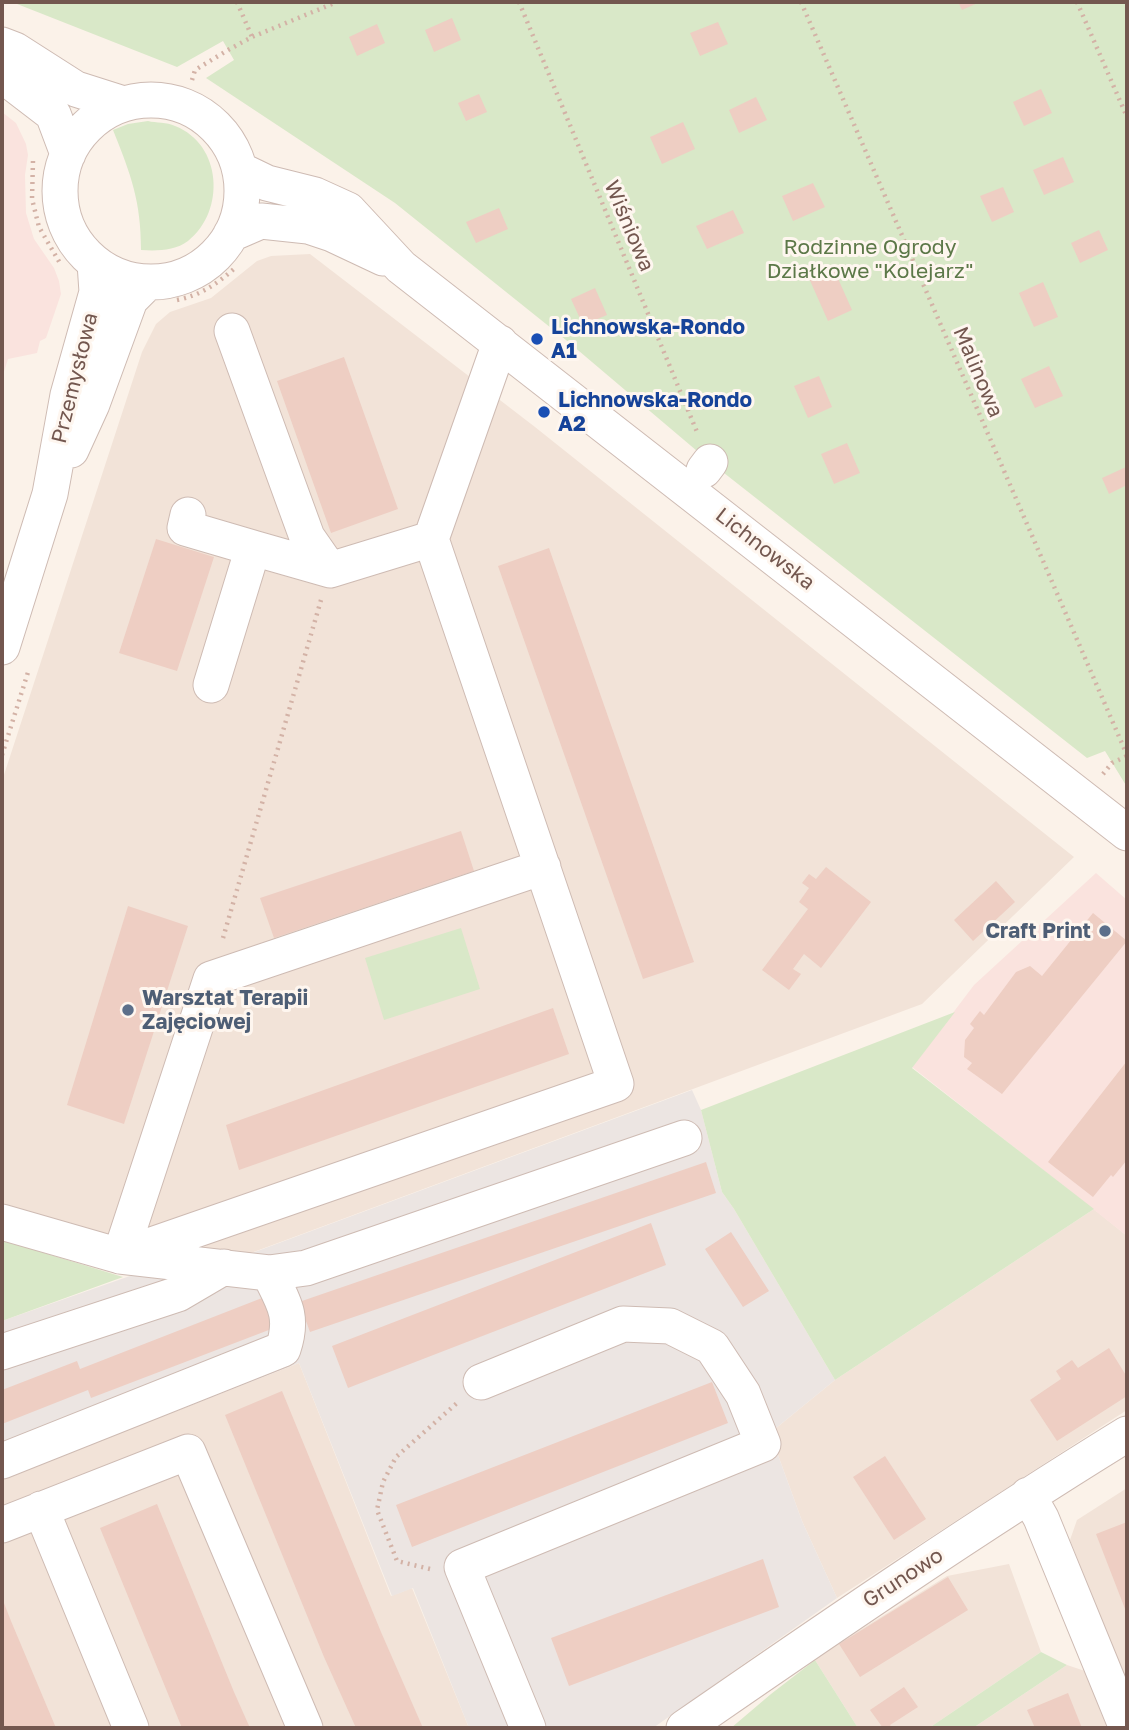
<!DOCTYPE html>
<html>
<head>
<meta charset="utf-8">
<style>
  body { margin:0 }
  #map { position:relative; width:1129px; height:1730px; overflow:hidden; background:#fbf2e9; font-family:"Golos Text",sans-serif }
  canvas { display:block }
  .frame { position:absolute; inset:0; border:4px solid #73574f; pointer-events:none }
</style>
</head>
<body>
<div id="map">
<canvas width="1129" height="1730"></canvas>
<div class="frame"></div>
</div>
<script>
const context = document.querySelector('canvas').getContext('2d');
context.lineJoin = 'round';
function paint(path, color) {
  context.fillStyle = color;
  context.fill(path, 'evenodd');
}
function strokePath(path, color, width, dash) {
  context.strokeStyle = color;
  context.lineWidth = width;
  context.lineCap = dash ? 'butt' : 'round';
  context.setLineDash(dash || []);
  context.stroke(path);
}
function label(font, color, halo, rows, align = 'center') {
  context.font = font + ' "Golos Text",sans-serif';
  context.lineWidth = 6;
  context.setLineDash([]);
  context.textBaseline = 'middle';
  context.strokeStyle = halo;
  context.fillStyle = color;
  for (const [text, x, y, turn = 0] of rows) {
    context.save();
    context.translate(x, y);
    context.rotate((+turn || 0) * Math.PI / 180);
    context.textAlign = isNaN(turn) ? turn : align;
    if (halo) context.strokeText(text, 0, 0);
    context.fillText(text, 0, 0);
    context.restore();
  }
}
paint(new Path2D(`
  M310,254L535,427L1074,857L922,1004L224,1263L181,1258L2,1207V781L142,352L156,324L170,312L211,298L257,261L271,256Z
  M1094,1209L1127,1236V1410L837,1598L802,1521L770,1433L835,1380Z
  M299,1363L391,1596L412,1588L469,1728H2V1479Z
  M1127,1488V1684L1070,1540L1077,1520Z
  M1009,1564L1041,1652L929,1728H858L815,1660L839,1643L947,1576Z
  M1067,1665L1085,1671L1107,1728H973Z`), '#f2e3d8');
paint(new Path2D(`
  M2,112L16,123L26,144L28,155L25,175L26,213L34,239L54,268L59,281L61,294L46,338L40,341L37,353L8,359L2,378Z
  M1096,873L1127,900V1236L912,1067L974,985Z`), '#fae3de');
paint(new Path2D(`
  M692,1090L701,1110L722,1192L734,1209L835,1380L770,1433L802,1521L837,1598L653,1728H469L413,1588L392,1596L299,1363L2,1479V1321L181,1258L225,1263Z`), '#ece5e2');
paint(new Path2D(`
  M12,2H1127V787L1105,751L1087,758L710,462L566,340L395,203L206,78L234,60L223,41L177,67Z
  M148,121C156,123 167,122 175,126C222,144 226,211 188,241C175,251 156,251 141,250C141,201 131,175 113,130L128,124Z
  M461,928L480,989L384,1020L365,958Z
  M955,1012L912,1068L1094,1209L835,1380L734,1209L722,1192L701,1110Z
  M2,1240L123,1277L2,1321Z
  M1041,1652L1067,1665L973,1728H929Z
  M815,1660L858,1728H731L771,1694Z`), '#d9e8c8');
paint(new Path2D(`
  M958,2H980L962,10Z
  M452,18L461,40L434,52L425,30Z
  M718,22L728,44L700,56L690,33Z
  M377,24L385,43L357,56L349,37Z
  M1041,89L1052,113L1024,126L1013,102Z
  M479,94L487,112L466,121L458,103Z
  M756,97L767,120L739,133L729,110Z
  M683,122L695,149L662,164L650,137Z
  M1063,157L1074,182L1044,195L1033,170Z
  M813,183L825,207L793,221L782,196Z
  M1003,187L1014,212L992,222L980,196Z
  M499,208L508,229L476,243L466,222Z
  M733,210L744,233L707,249L696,226Z
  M1099,230L1108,250L1080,263L1071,243Z
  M832,265L852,310L828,321L808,276Z
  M1043,282L1058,317L1034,327L1019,293Z
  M595,288L607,315L583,325L571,299Z
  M344,357L398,509L331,533L277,381Z
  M1049,366L1063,396L1035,408L1021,379Z
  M819,376L832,407L808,418L794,386Z
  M847,443L860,473L834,484L821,454Z
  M1126,467L1127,485L1109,494L1102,478Z
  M156,539L214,557L177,671L119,653Z
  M549,548L694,962L643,979L498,566Z
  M461,831L474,871L274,938L260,898Z
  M826,867L871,902L821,968L804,954L793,969L801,974L789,990L762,970L808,909L799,902L809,888L802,883L809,874L816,879Z
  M996,881L1015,902L973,941L954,920Z
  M128,906L188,926L124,1124L67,1105Z
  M1093,913L1127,941L1002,1094L967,1069L972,1063L964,1057L965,1040L974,1028L970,1024L980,1011L984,1015L1016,972L1030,966L1042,976Z
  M553,1008L569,1054L239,1170L226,1125Z
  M1127,1061V1160L1113,1177L1111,1175L1093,1197L1048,1162Z
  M706,1162L716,1193L310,1332L299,1302Z
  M651,1223L666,1265L348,1388L332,1346Z
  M731,1232L769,1291L743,1307L705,1249Z
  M262,1298L274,1328L91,1398L88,1390L2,1424V1390L77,1361L80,1369Z
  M1109,1348L1127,1377V1396L1057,1441L1030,1400L1061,1379L1056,1371L1072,1360L1078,1368Z
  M712,1382L728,1423L412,1547L396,1505Z
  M282,1391L381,1632L423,1728H356L324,1657L225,1415Z
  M885,1456L926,1519L894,1540L853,1477Z
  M157,1504L234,1692L250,1728H182L166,1689L100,1528Z
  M1127,1522V1614L1096,1534Z
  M763,1559L779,1607L569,1686L551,1638Z
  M948,1577L968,1610L860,1677L839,1644Z
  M2,1598L11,1621L56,1728H2Z
  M904,1687L918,1707L890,1725L892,1728H883L870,1710Z
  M1068,1693L1082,1728H1035L1027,1710Z`), '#eecec3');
const minor = new Path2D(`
  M2,45L15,50L76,89L120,103
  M2,75L53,114L68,154
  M60 191a91 91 0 1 1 182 0a91 91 0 1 1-182 0Z
  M240,170L267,183L315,195L348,210L401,267L1127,833
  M231,234L261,221L308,226L332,234L383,258
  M232,331L307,537L330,570L431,539
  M71,450L92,404L130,300L148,282
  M704,470L710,462
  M188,515L185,528L253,548
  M2,647L50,494L68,395L97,292L95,263
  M211,685L253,548L330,570
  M2,1222L120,1256L269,1273L306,1268L684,1138
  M120,1256L616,1084L431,539L500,343
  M120,1256L211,979L543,867
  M2,1352L178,1294L224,1267
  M481,1382L623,1324L670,1326L712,1347L743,1394L763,1444L462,1567L528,1728
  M2,1461L283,1349C294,1316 284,1303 269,1273
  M1028,1495L1041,1518L1127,1728
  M41,1509L131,1728
  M2,1525L188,1452L305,1728
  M684,1728C830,1627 976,1527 1127,1434`);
strokePath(minor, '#cebbb3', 37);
strokePath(new Path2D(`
  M237,2L252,37
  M519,2L697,432
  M801,2L1127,755
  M1077,2L1127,117
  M192,80L195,70L228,50L252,37L337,2
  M33,161L32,199L39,227L61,265
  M177,300C201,295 217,284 235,268
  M2,755L29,669
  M1103,774L1112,763L1127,756
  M223,938L321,600
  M430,1569L397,1561L377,1510L383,1482L396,1457L457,1403`), '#d3b2a6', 4.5, [2, 5]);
strokePath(minor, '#fff', 35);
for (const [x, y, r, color] of [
  [537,339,7,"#1a4fb4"],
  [544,412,7,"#1a4fb4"],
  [1105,931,7,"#5c6f8a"],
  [128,1010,7,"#5c6f8a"]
]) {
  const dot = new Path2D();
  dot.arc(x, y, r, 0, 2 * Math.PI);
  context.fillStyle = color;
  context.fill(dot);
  strokePath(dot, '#fef6ef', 2.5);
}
label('21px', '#73574f', '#fef6ef', [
  ["Wiśniowa",629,226,67],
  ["Malinowa",978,372,67],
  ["Przemysłowa",75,378,-76],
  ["Lichnowska",765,549,38],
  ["Grunowo",903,1578,-33]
]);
label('21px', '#5c7848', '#fef6ef', [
  ["Rodzinne Ogrody",870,247],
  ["Działkowe \"Kolejarz\"",870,271]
]);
label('bold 21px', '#164399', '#fef6ef', [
  ["Lichnowska-Rondo",551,327],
  ["A1",551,351],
  ["Lichnowska-Rondo",558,400],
  ["A2",558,424]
], 'left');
label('bold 21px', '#4e5e75', '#fef6ef', [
  ["Craft Print",1091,931],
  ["Warsztat Terapii",142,998,"left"],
  ["Zajęciowej",142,1022,"left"]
], 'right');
</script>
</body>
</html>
